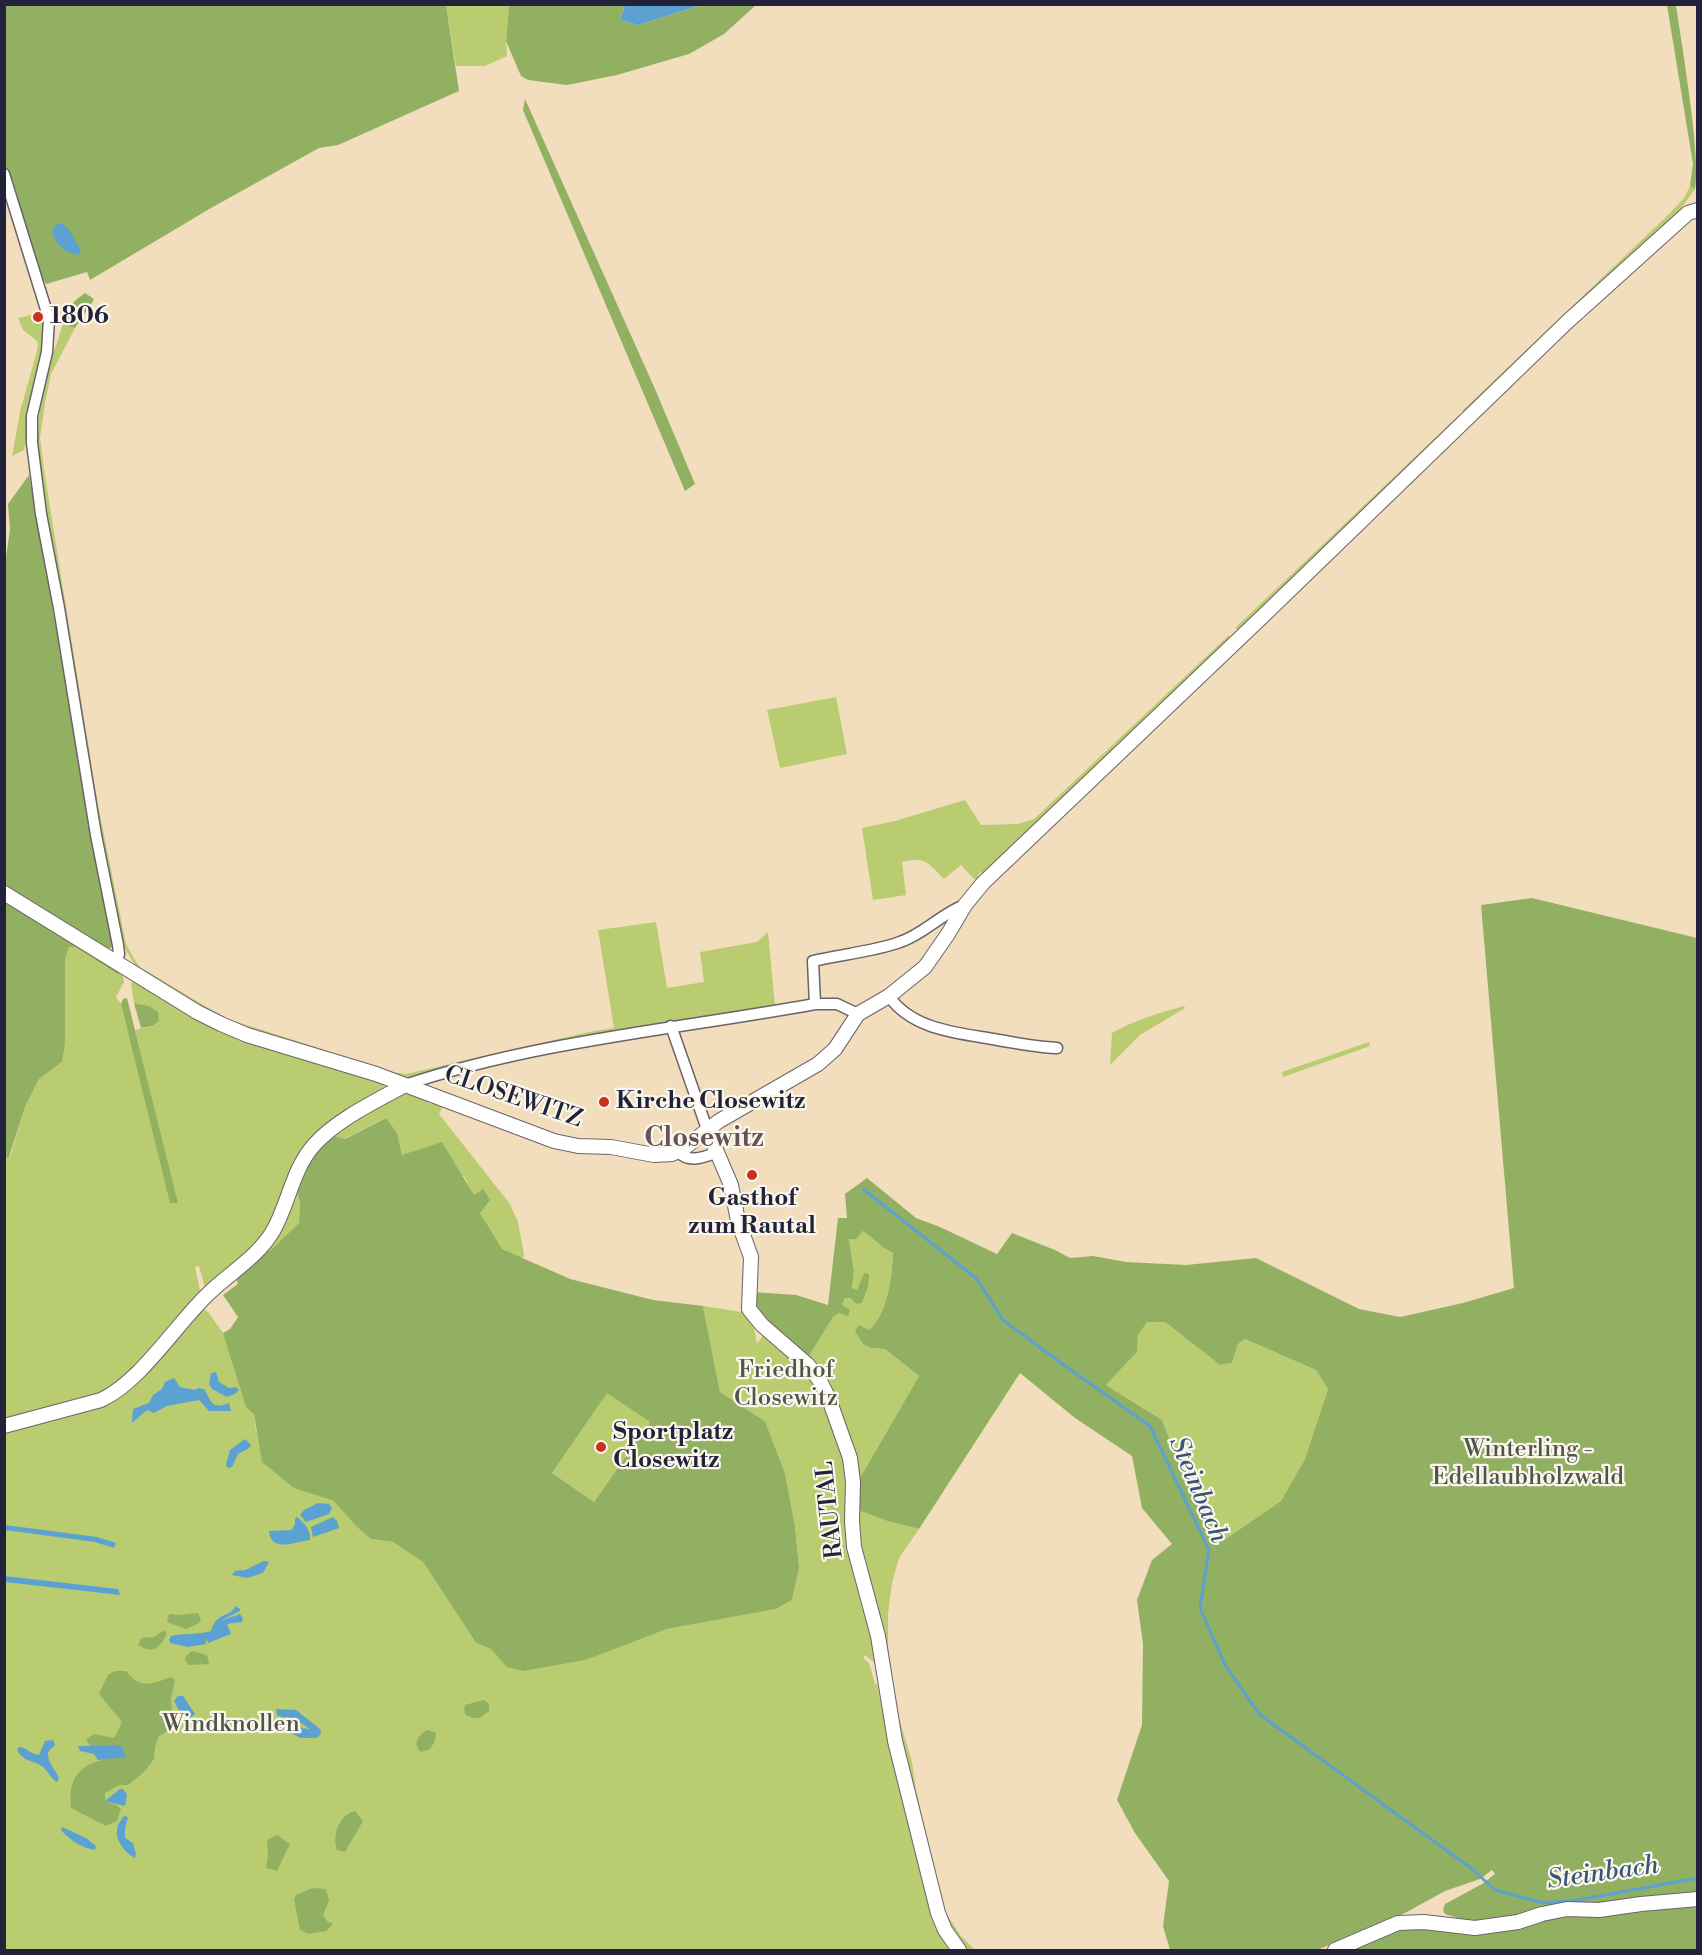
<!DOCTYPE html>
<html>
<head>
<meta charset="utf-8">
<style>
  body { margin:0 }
  #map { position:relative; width:1702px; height:1955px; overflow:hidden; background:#f2ddbd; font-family:"Libre Bodoni",serif }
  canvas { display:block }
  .frame { position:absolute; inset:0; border:6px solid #22223b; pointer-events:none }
</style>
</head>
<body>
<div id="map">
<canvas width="1702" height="1955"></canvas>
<div class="frame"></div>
</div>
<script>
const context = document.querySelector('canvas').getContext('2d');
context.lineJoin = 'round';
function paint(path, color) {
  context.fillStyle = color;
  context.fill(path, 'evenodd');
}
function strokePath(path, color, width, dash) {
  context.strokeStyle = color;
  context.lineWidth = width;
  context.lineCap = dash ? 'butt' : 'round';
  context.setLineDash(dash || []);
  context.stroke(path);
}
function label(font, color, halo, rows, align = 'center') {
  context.font = font + ' "Libre Bodoni",serif';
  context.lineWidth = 4.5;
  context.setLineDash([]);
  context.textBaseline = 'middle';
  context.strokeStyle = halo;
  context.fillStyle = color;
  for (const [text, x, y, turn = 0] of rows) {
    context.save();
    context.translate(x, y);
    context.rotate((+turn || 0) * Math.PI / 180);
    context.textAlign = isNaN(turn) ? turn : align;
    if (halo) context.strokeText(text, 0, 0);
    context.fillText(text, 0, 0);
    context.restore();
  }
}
paint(new Path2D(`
  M446,5H509L506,41L507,56L485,66H456Z
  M1690,186L1695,189L1674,218L1466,414L1462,411L1669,214L1684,198Z
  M44,312L46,334L24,450L12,456L20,412L38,347L37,341L23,330L18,318Z
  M64,319L68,326L75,328L51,374L45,403L40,438L44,470L98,805L126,944L135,960L140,967L225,1018L393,1072L406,1074L589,1032L614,1028L598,930L656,922L667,988L704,982L700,952L757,942L768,932L775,1006L406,1080L223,1021L138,970L123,945L100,834L39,469C36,435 39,406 47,372C52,354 60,337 64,319Z
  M1458,416L1461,419L1242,632L1235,628Z
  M1229,635L1232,641L985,875L981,872L978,875L977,882L961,865L944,879C928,863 925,856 902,862L906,895L873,900L862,828L895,821L965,800L981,825L1018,824L1034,819Z
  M836,697L847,754L780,768L767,710Z
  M69,947H76L97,960L122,970L124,982L116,997L121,1004L171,1203L177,1202L135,1030L152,1026L149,1006L134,1003L131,983L136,978L196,1016L383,1080L384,1091L336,1121L269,1232L220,1278L205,1288L199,1266L195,1267L201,1295L125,1380L102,1394L5,1421V1159L10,1157L25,1107L39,1079L62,1062L65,1045V960Z
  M1184,1006L1185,1008L1140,1035L1110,1065L1112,1033C1135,1020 1159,1013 1184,1006Z
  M1369,1042L1370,1046L1283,1077L1282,1072Z
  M409,1091L427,1097L429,1104H434L436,1100L444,1104L439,1114L510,1204L518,1222L524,1254L523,1259C516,1255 506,1253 501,1248C485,1231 475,1197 464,1176L402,1155L397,1133L385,1118L344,1139L331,1135L398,1094Z
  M295,1185L300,1203L299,1223L270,1252L262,1251Z
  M863,1231L884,1248L893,1253C892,1276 888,1314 869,1330L871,1348L885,1349L919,1376L857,1483L815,1363L809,1356L833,1317L839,1313L848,1316L842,1305L845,1298L851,1297L856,1304L862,1302L868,1287L864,1273L857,1290L852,1288L854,1271L849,1239Z
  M200,1306L209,1313L223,1333L254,1414L256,1431L310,1493L334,1501L371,1539L393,1542L423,1562L476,1643L491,1649L503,1662L524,1671L586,1660L667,1629L776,1609L792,1600L799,1568L795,1526L785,1473L765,1421L720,1392L703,1306L748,1313L752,1319L757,1344L764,1334L770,1336L816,1382L841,1439L874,1635L876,1664L865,1655L863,1658L869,1663L875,1684H877L882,1709L953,1950H5V1430L95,1406Z
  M1147,1322H1165L1220,1365L1232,1363L1238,1344L1245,1339L1316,1370L1328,1389L1305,1459L1281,1501L1224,1540L1184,1476L1162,1420L1106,1385L1137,1352L1138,1334Z
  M607,1392L650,1422L594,1502L552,1473Z
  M855,1509L887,1521L919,1529L899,1558L892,1583L888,1614V1647L898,1715L912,1762L916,1790L944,1910L961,1936L975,1950H966L949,1927L900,1740L857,1544Z`), '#b9cc70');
paint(new Path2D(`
  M4,5H446L459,91L338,145L319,148L211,208L90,280L87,272L46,284L41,276L29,234L5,164Z
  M509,5H625L620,20L638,25L701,5H756L724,34L689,54L617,75L567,85L528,80L521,76L506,41Z
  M1667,5H1676C1681,40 1702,163 1695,189L1690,186L1693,164Z
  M525,99L655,389L695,484L685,491L523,110Z
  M85,293L94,299L92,303L75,328L68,326L64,319C67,307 75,300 85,293Z
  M29,475C57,631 83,787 113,942L111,948H101L5,888V564L10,530L8,504Z
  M1532,898L1697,938V1895L1491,1922L1464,1920L1445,1914L1443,1910L1445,1904L1482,1884L1495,1874L1492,1870L1480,1879L1445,1891L1405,1913L1317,1950H1170L1163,1926L1169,1881L1135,1833L1117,1800L1142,1725L1143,1644L1137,1600L1152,1560L1172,1544L1142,1508L1132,1456L1075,1418L1020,1373L919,1529L887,1521L855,1509L857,1483L919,1376L885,1349L871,1348L863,1344L855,1331L859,1325L869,1330C888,1314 892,1276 893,1253L884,1248L863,1231L856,1239H849L854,1271L852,1288L857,1290L864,1273L869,1274L868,1287L862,1303L856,1304L851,1298H845L842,1305L850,1310L848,1316L839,1313L833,1317L809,1356L765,1320L754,1309L753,1292L796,1295L828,1305L838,1218H847L845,1194L867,1178L916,1218L940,1227L997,1254L1012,1233L1055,1250L1070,1258L1093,1256L1126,1262L1186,1265L1256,1258L1359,1309L1400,1317L1463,1303L1514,1288L1481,905ZM1147,1322H1165L1220,1365L1232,1363L1238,1344L1245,1339L1316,1370L1328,1389L1305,1459L1281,1501L1224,1540L1184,1476L1162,1420L1106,1385L1137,1352L1138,1335Z
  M4,899L122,970L118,974L76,947H69L65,960V1045L62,1062L39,1079L25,1107L9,1157L5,1159Z
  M127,998L178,1203H170L121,1004L123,999Z
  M134,1003L149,1006L158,1012L159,1021L152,1026L141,1028Z
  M386,1118L397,1133L402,1155L442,1142L474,1195L483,1189L490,1200L480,1213L502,1249L570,1279L653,1300L703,1306L720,1392L765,1421L785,1473L795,1526L799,1568L792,1600L776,1609L667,1629L586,1660L524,1671L507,1667L491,1649L476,1643L423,1562L393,1542L371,1539L356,1526L334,1501L294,1488L262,1462L254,1414L246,1407L223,1333L230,1329L238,1317L223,1295L238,1284L235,1274L262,1251H270L299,1223L300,1203L295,1185L300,1173L331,1135L345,1139ZM607,1393L650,1422L594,1502L552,1473Z
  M198,1613L201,1619L199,1623L186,1629L167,1622L169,1614L178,1615Z
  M164,1630L167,1634C160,1647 154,1655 138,1645L141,1638L154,1637Z
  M192,1651L207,1655L209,1664L189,1665L185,1661L186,1656Z
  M115,1671H126C141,1690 151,1684 171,1677L175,1680L171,1699L173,1728L159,1736L155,1747L154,1759L144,1772L128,1785H119L105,1793V1801L116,1805L121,1809L117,1821L106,1826L71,1808C67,1772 85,1762 117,1757L120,1745L90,1746L86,1740L94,1734L114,1738L122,1722L99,1694L108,1675Z
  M484,1700L489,1704V1711L480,1718H473L466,1715L464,1709L465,1705Z
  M427,1730L436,1733L435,1741L430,1749L421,1752C412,1743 418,1736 427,1730Z
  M355,1811L363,1821L345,1852L337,1850C332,1835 339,1815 355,1811Z
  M277,1835L290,1844L277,1871L266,1868L268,1854L267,1840Z
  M312,1888L326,1889L329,1900L323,1915L327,1921L333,1924L326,1931L308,1934L300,1930L294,1899L296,1895Z
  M1697,1904V1950H1347L1400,1928Z`), '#92b062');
paint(new Path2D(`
  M625,5V4L701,5L638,25L620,20Z
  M62,223L70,231L81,251L79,255C65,252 53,244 52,229L57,224Z
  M216,1372L219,1382L229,1388L236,1387L239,1390L235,1394L227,1397L212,1389L209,1384L211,1373Z
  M174,1378L180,1387L195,1390L198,1388L204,1389C212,1402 211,1410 229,1403L231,1411H209L199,1400L167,1406L154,1413L147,1410L132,1423L133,1409L149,1403L153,1395L162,1389L165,1382Z
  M245,1439L251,1445L248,1449L238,1454L232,1467L228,1468L226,1465L230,1450Z
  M318,1503L329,1504L332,1508L329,1514L306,1522L300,1515L304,1510Z
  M297,1517C304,1523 311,1530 310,1540C296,1541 271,1554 269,1531L292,1530L295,1524V1519Z
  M333,1517L337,1521L339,1528L313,1537L311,1527Z
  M5,1525L97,1537L116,1543L114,1548L95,1542L5,1530Z
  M264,1561L269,1562L263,1573L247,1578L232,1575L235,1571L245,1570Z
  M5,1576L118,1589L120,1595L5,1582Z
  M236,1606L240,1609V1611L220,1621L240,1614L243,1618L242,1622L227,1624L231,1634L208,1643L206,1638V1644L188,1647L170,1643L169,1640L171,1636C184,1633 197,1635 211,1631C217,1611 228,1619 236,1606Z
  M178,1696H183L195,1714L189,1719L181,1714L174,1701Z
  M276,1709L296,1710L320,1729L321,1734L317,1738H301L288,1732L292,1727L310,1729L295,1719L277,1716Z
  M53,1740L55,1745L48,1752C47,1763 56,1769 59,1779L57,1782C50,1778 49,1772 43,1767C34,1760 23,1762 17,1750L19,1747C26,1747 30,1754 39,1755L45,1741Z
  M121,1745L126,1757L98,1760L94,1754L80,1751L78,1746Z
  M120,1789H123L127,1794L125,1806L105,1801Z
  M124,1816L128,1817L125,1828V1838L133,1843L136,1854L135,1858C126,1854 115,1840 117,1830C117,1825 121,1820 124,1816Z
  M62,1827L86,1838L96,1846L95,1850C80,1847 71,1841 61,1830Z`), '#5ba2d2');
strokePath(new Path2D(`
  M863,1189L977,1279L1003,1320L1061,1363L1150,1426L1209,1550L1200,1608L1225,1665L1259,1714L1472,1869L1495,1890L1543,1903L1578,1900L1698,1878`), '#5ba2d2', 3);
const minor = new Path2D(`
  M4,174L49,319L47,352L32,416V443L41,514L59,608L96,835L118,945L119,954L116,962
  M889,996C911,1029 957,1033 993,1039C1014,1043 1035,1047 1057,1048
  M815,1004L813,961C839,955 876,951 900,942C924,934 942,913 965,905
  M671,1026L707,1129
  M405,1085C538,1041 678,1029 815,1004H837L858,1014
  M678,1152C690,1164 704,1157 718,1152`);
const tertiary = new Path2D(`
  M4,893L197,1012L221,1024L247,1035L376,1074L554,1141L578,1146L611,1147L654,1155L672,1154L683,1149L719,1121L818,1064L835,1049L858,1014L889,996L925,967L948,934L965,905L983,883L1262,617L1566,323L1688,213L1698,210
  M707,1129L731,1185L738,1221L751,1257L749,1309L762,1325L808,1365L820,1381L829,1399L850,1458L853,1482L852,1521L854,1547L878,1636L895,1741L938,1913L945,1930L959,1950
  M4,1426L101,1400C140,1382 175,1326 207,1295C228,1274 258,1257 273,1231C289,1203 292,1170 314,1145C336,1120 376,1101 405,1085
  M1335,1950L1398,1923L1424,1922L1475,1928L1518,1922L1542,1914L1567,1909L1599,1910L1641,1904L1698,1899`);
strokePath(minor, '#6b6368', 13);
strokePath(tertiary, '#6b6368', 16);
strokePath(minor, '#fff', 10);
strokePath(tertiary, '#fff', 14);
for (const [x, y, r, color] of [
  [38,317,6,"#c8321e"],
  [604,1102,6,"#c8321e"],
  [752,1175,6,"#c8321e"],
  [601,1447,6,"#c8321e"]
]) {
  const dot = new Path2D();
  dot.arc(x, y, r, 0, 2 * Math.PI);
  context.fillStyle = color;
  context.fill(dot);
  strokePath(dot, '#fbf7ec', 2);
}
label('bold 24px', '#22223b', '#fbf7ec', [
  ["1806",50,317],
  ["Kirche Closewitz",616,1102],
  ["Gasthof",752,1199,"center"],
  ["zum Rautal",752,1227,"center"],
  ["Sportplatz",613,1433],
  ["Closewitz",613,1461]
], 'left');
label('24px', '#22223b', '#fbf7ec', [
  ["CLOSEWITZ",513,1098,19],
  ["RAUTAL",831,1510,-96]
]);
label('24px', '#4f554b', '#fbf7ec', [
  ["Friedhof",786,1371],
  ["Closewitz",786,1399],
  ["Winterling -",1528,1450],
  ["Edellaubholzwald",1528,1478],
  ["Windknollen",231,1725]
]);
label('italic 26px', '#395577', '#fbf7ec', [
  ["Steinbach",1197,1490,67],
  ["Steinbach",1603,1874,-8]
]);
label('bold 27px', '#645458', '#fbf7ec', [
  ["Closewitz",704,1140]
]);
</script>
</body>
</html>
